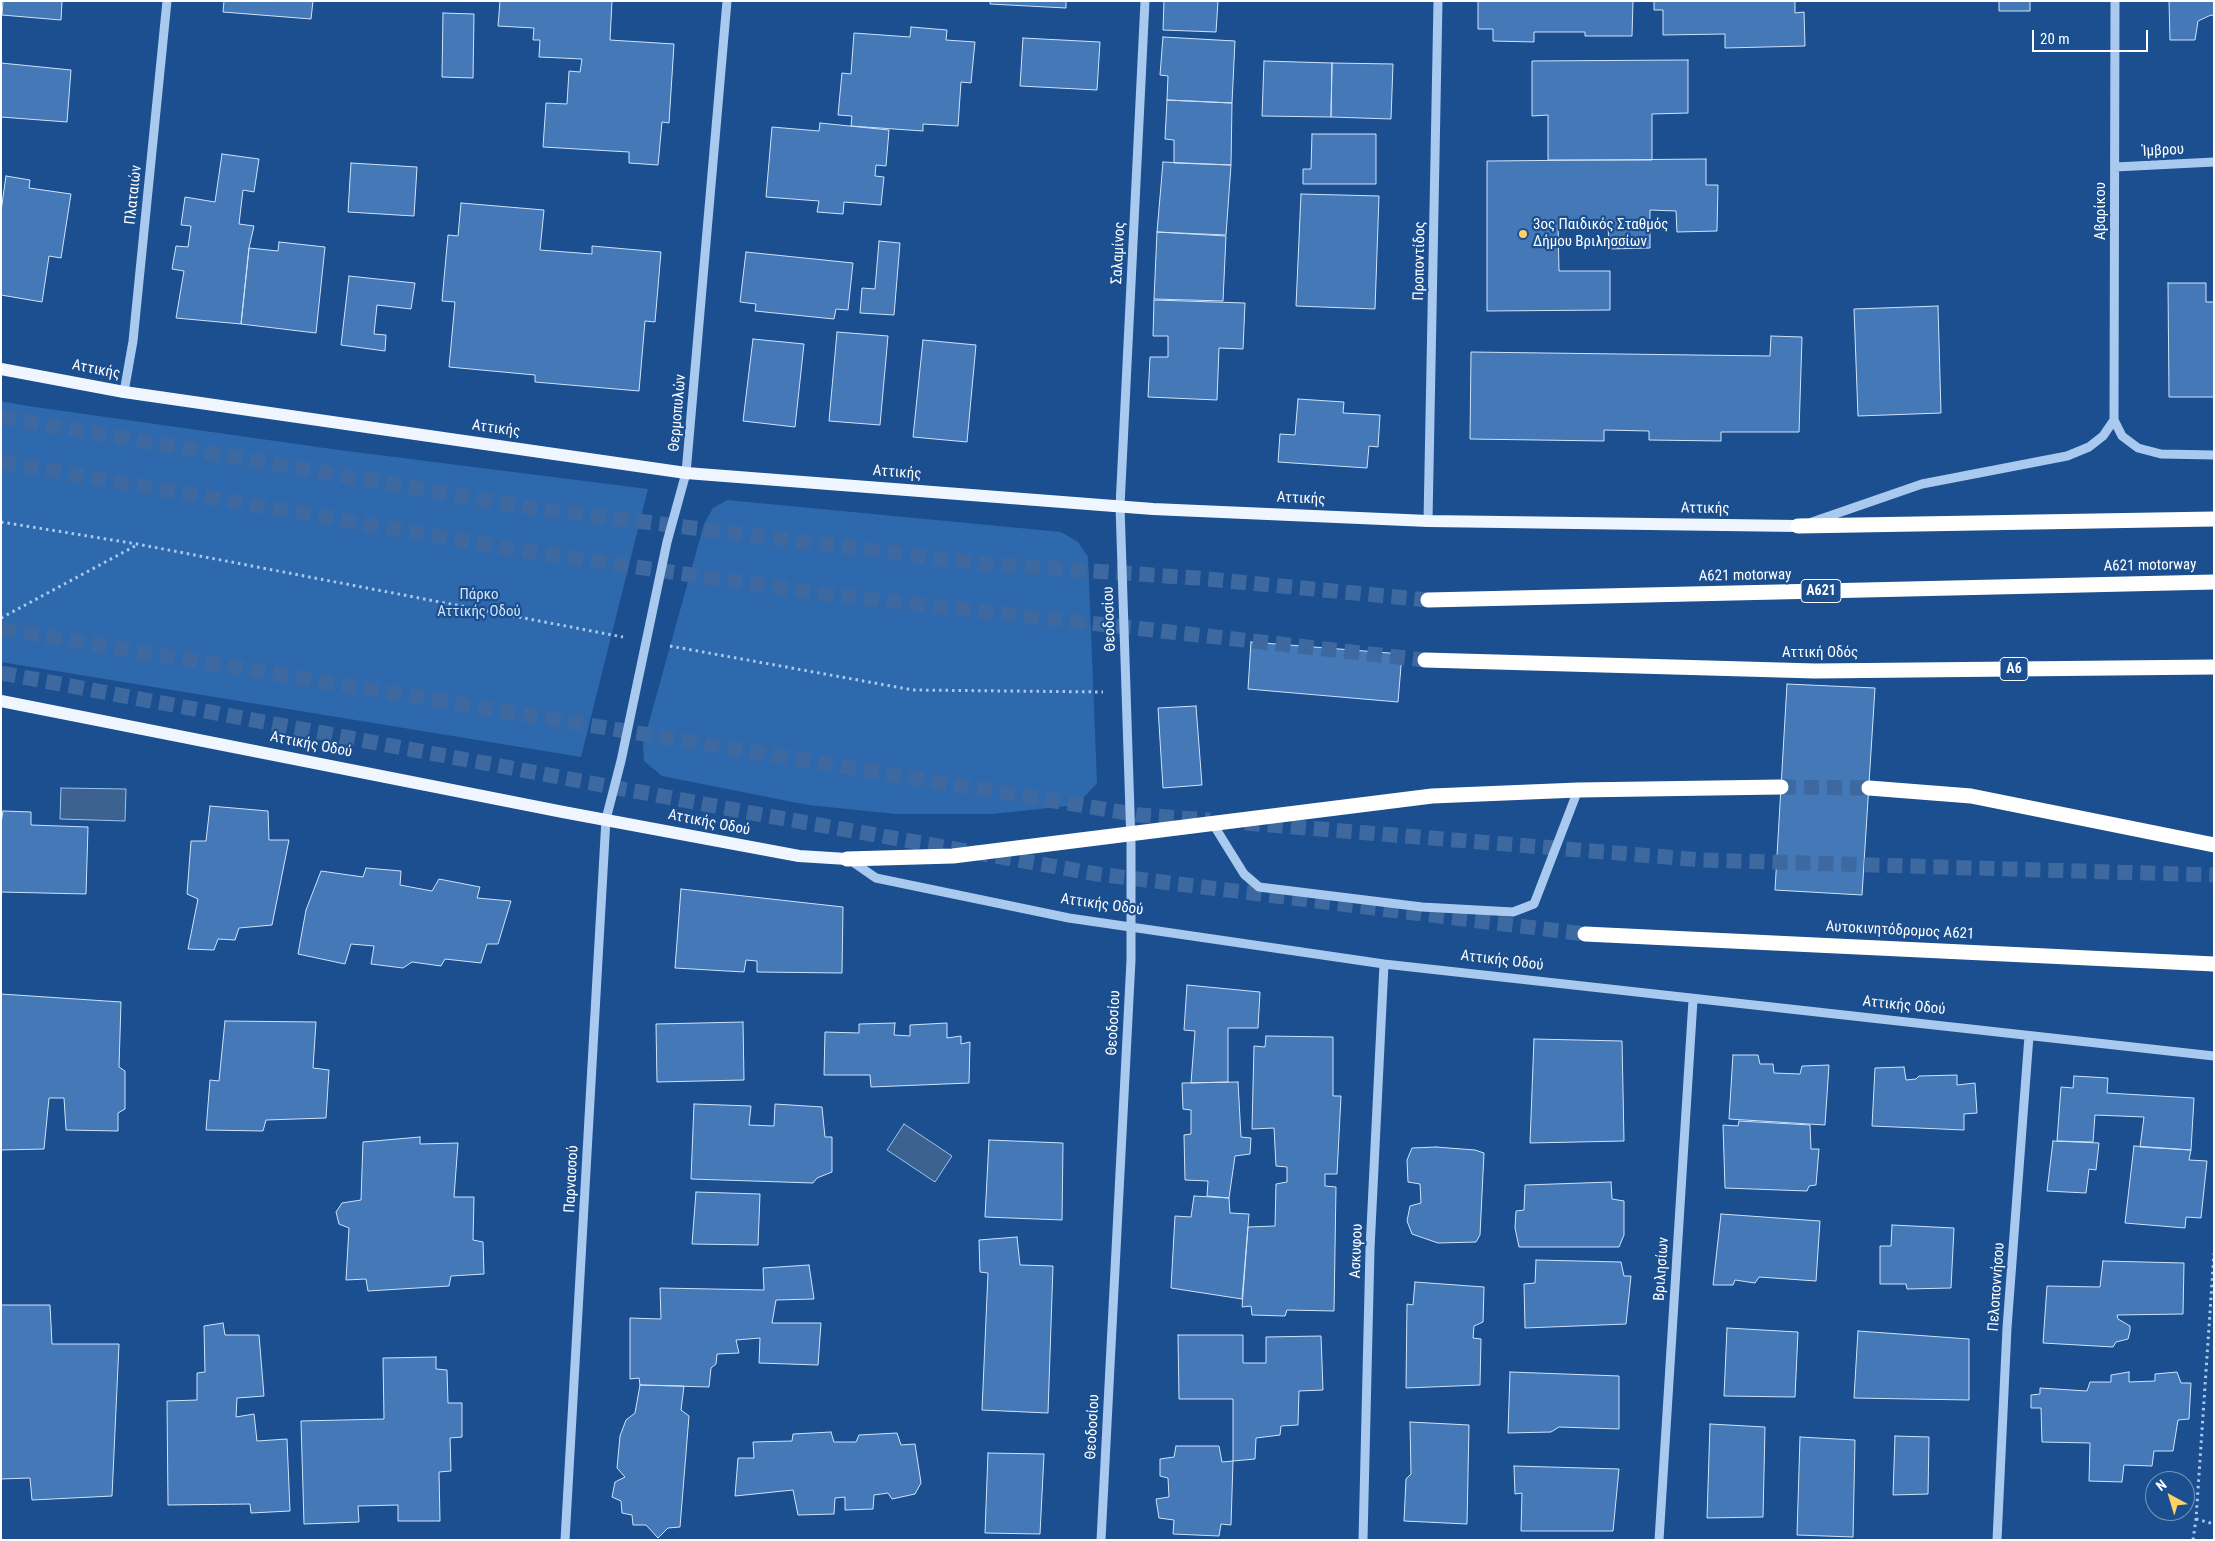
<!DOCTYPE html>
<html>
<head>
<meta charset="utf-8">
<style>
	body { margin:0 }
	#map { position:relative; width:2215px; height:1541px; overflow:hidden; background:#1b4f8f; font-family:"Roboto Condensed",sans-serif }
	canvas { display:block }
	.frame { position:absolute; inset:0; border:2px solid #fff; pointer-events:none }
	.north { position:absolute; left:2145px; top:1471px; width:50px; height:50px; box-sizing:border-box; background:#1b4f8f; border:1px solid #7695bc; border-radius:50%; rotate:321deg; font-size:14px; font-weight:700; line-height:20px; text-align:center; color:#fff }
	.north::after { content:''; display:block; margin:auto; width:18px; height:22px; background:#ffd166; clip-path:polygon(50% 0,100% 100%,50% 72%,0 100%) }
	.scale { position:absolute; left:2032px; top:30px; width:116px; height:22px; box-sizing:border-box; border:2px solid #fff; border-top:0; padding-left:6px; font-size:15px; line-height:18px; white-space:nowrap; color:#fff; -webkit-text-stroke:4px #1b4f8f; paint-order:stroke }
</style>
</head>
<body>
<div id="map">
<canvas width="2215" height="1541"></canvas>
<div class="frame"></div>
<div class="north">N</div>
<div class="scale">20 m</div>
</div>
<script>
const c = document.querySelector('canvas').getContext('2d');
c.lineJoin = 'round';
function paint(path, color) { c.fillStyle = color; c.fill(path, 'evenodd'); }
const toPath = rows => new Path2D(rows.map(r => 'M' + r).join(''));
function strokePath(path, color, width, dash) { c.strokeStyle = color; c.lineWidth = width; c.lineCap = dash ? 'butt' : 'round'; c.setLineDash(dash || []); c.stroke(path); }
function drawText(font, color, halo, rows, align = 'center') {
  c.font = font + ' "Roboto Condensed",sans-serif'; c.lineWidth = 4.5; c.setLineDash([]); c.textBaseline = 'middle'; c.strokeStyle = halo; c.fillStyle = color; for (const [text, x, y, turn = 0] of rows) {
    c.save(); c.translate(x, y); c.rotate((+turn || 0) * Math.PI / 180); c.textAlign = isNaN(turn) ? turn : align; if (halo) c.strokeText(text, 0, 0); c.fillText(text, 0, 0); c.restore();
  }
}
const green = toPath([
	[1,401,28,406,339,450,648,489,581,757,1,662],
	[727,500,1061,532,1078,542,1088,557,1097,783,1077,805,992,814,896,814,808,805,662,776,644,761,643,744,704,524,713,508]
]);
const water = toPath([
	[61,788,126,789,125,821,60,819,61,788],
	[904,1124,952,1156,935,1182,887,1150,904,1124]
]);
const building = toPath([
	[3,1,62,1,61,20,2,15,3,1],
	[224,1,313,1,311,19,223,12,224,1],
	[500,1,612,1,610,40,674,44,669,123,662,122,658,165,629,163,629,152,543,147,546,103,567,104,569,71,580,72,582,59,539,57,540,40,533,40,534,28,498,26,500,1],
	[990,1,1066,1,1066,8,990,4,990,1],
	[1164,1,1218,1,1216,32,1163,30,1164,1],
	[1478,1,1633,1,1632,36,1585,36,1585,32,1534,32,1534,42,1493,41,1493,29,1478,29,1478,1],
	[1654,1,1795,1,1795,13,1804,12,1805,46,1725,48,1725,34,1663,35,1663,10,1654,10,1654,1],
	[1999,1,2030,1,2030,11,1999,11,1999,1],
	[2169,1,2214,1,2214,16,2211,15,2198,21,2195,40,2170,40,2169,1],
	[443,13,474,14,473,78,442,77,443,13],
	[911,27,947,30,946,40,975,42,971,83,961,82,958,126,923,124,923,131,851,126,852,116,838,115,842,73,851,74,854,33,910,37,911,27],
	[1163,37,1235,41,1232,103,1167,100,1168,76,1160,75,1163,37],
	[1023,38,1100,42,1097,90,1020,86,1023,38],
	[1688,60,1688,113,1652,114,1652,160,1548,160,1548,115,1532,116,1532,61,1688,60],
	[1264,61,1332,63,1331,117,1262,116,1264,61],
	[1,63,71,70,67,122,1,117,1,63],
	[1332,63,1393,64,1391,119,1331,117,1332,63],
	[1167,100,1232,103,1231,165,1174,163,1174,140,1165,139,1167,100],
	[820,123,889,130,886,166,876,165,875,176,884,177,881,205,844,202,843,214,817,212,819,201,766,197,772,127,819,131,820,123],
	[1312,134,1376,134,1376,184,1303,184,1303,169,1311,169,1312,134],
	[222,154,259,159,254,192,243,190,239,224,254,226,249,248,241,324,176,318,184,271,172,269,176,246,188,247,191,226,181,225,185,197,215,202,222,154],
	[1706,159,1706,185,1718,185,1717,231,1677,232,1676,211,1650,210,1650,248,1609,249,1608,224,1558,224,1559,271,1610,271,1610,310,1487,311,1487,161,1706,159],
	[1163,162,1231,165,1226,235,1157,232,1163,162],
	[351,163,417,167,414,216,348,212,351,163],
	[6,176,30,180,29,188,71,194,61,258,49,256,42,302,1,295,1,211,6,176],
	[1301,194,1379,196,1375,309,1296,306,1301,194],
	[461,203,544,210,540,250,592,254,592,246,661,252,655,322,645,321,639,391,535,382,535,375,449,367,455,302,442,301,448,235,458,236,461,203],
	[1157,232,1226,236,1223,301,1154,299,1157,232],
	[879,241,900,243,894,315,860,313,862,288,875,289,879,241],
	[279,242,325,247,316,333,241,324,249,248,278,251,279,242],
	[746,252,853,263,848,310,836,309,834,319,755,311,756,304,740,302,746,252],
	[349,276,415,283,411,309,377,305,374,334,386,335,385,351,341,345,349,276],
	[2168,283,2206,283,2206,302,2214,302,2214,397,2169,397,2168,283],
	[1154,300,1245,303,1243,349,1219,348,1217,400,1148,397,1150,357,1168,357,1168,336,1153,336,1154,300],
	[1938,306,1941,413,1858,416,1854,309,1938,306],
	[837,332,888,336,880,425,829,421,837,332],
	[1771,336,1802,337,1799,432,1721,432,1721,441,1649,440,1649,431,1604,430,1604,441,1470,439,1471,352,1770,356,1771,336],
	[753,339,804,344,795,427,743,421,753,339],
	[923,340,976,345,967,442,913,437,923,340],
	[1298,399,1344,402,1343,413,1380,415,1378,447,1369,446,1367,468,1278,462,1280,434,1295,435,1298,399],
	[1251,642,1402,654,1398,702,1248,689,1251,642],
	[1787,684,1875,688,1862,895,1775,890,1787,684],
	[1196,706,1202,785,1163,788,1158,708,1196,706],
	[210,806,268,811,269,840,289,840,272,925,239,928,235,940,218,939,214,950,188,949,198,899,187,894,191,841,206,841,210,806],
	[3,811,31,812,31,825,88,827,86,894,1,892,1,823,3,811],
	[366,868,401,871,400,885,432,891,439,879,480,887,477,898,511,901,498,944,487,944,481,963,445,959,441,966,412,962,403,968,371,964,374,946,351,944,345,964,298,954,306,910,321,871,363,877,366,868],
	[681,889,843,907,842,973,757,972,757,961,746,960,744,972,675,968,681,889],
	[1187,985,1260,992,1258,1028,1228,1028,1228,1082,1191,1083,1195,1031,1184,1030,1187,985],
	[1,994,121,1002,119,1067,125,1071,125,1109,118,1113,118,1131,66,1130,64,1098,49,1098,44,1149,1,1150,1,994],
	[225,1021,316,1022,313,1068,329,1070,326,1118,266,1120,263,1131,206,1130,210,1080,219,1081,225,1021],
	[743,1022,744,1080,657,1082,656,1024,743,1022],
	[895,1023,894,1035,910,1036,910,1025,947,1023,947,1038,961,1036,961,1044,970,1042,969,1083,871,1087,870,1075,824,1075,825,1032,859,1033,859,1024,895,1023],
	[1266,1036,1333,1037,1333,1096,1341,1096,1337,1174,1325,1174,1325,1186,1336,1187,1334,1311,1287,1310,1285,1316,1252,1315,1251,1306,1242,1307,1248,1227,1275,1226,1276,1184,1287,1182,1287,1167,1276,1166,1274,1128,1252,1129,1254,1046,1265,1047,1266,1036],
	[1534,1039,1622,1041,1624,1141,1530,1143,1534,1039],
	[1733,1055,1758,1055,1760,1064,1773,1064,1774,1073,1800,1074,1802,1066,1829,1065,1825,1125,1729,1119,1733,1055],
	[1904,1067,1906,1080,1916,1079,1919,1076,1957,1075,1957,1085,1975,1083,1977,1113,1964,1114,1964,1130,1872,1126,1875,1068,1904,1067],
	[2074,1076,2108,1078,2107,1093,2194,1098,2191,1150,2140,1147,2144,1117,2095,1115,2093,1142,2057,1141,2061,1087,2073,1088,2074,1076],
	[1238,1082,1241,1137,1251,1138,1250,1154,1235,1156,1229,1198,1207,1196,1208,1181,1185,1180,1184,1135,1191,1134,1191,1110,1183,1109,1182,1083,1238,1082],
	[694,1104,751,1106,749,1125,774,1126,775,1104,822,1107,825,1137,832,1137,832,1172,817,1178,813,1183,691,1179,694,1104],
	[1739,1121,1810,1125,1811,1149,1819,1149,1816,1185,1809,1186,1807,1191,1725,1188,1723,1125,1738,1126,1739,1121],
	[420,1137,420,1144,458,1143,454,1197,474,1197,473,1240,483,1242,484,1274,451,1276,449,1286,368,1291,366,1279,346,1280,349,1228,339,1224,336,1212,342,1203,361,1200,363,1142,420,1137],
	[989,1140,1063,1143,1062,1220,985,1217,989,1140],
	[2053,1141,2099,1143,2096,1170,2089,1169,2086,1193,2047,1191,2053,1141],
	[2134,1146,2191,1150,2189,1160,2207,1161,2201,1218,2186,1217,2185,1228,2125,1223,2134,1146],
	[1436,1147,1475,1150,1484,1153,1480,1235,1476,1242,1438,1243,1412,1234,1407,1221,1410,1206,1421,1203,1420,1184,1408,1182,1407,1160,1412,1148,1436,1147],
	[1611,1182,1612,1199,1624,1201,1624,1235,1619,1247,1519,1247,1515,1228,1516,1211,1524,1210,1525,1185,1611,1182],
	[696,1192,760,1194,758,1245,692,1244,696,1192],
	[1194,1196,1229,1198,1230,1213,1249,1214,1242,1299,1171,1288,1175,1216,1191,1217,1194,1196],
	[1721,1214,1820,1221,1816,1281,1759,1277,1755,1283,1735,1280,1733,1285,1713,1285,1721,1214],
	[1892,1225,1954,1228,1951,1288,1907,1289,1906,1284,1880,1284,1880,1246,1891,1246,1892,1225],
	[1017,1237,1020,1265,1053,1266,1048,1413,982,1410,988,1273,980,1272,979,1240,1017,1237],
	[1536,1260,1621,1262,1624,1276,1631,1276,1626,1324,1525,1328,1524,1284,1535,1283,1536,1260],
	[2103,1261,2184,1263,2183,1314,2117,1315,2118,1319,2130,1326,2130,1331,2128,1339,2116,1342,2113,1347,2043,1343,2047,1286,2100,1287,2103,1261],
	[809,1265,814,1299,776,1300,772,1323,821,1323,818,1365,759,1363,760,1338,736,1340,739,1353,717,1354,716,1364,711,1368,709,1387,640,1385,639,1378,630,1379,630,1318,661,1319,660,1288,764,1290,763,1268,809,1265],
	[1415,1282,1484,1287,1483,1322,1474,1326,1473,1338,1481,1339,1480,1385,1406,1388,1407,1304,1413,1305,1415,1282],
	[1,1305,50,1305,52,1344,119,1344,112,1496,32,1500,30,1478,1,1479,1,1305],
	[223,1323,225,1335,259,1335,264,1396,237,1398,236,1417,254,1414,257,1441,287,1439,290,1511,251,1513,250,1504,168,1505,167,1401,197,1400,197,1373,205,1372,204,1326,223,1323],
	[1727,1328,1798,1332,1795,1397,1724,1396,1727,1328],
	[1858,1331,1969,1339,1969,1400,1854,1398,1858,1331],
	[1178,1335,1243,1335,1243,1363,1266,1363,1266,1337,1321,1336,1323,1390,1299,1391,1298,1425,1281,1426,1280,1435,1256,1438,1255,1459,1233,1461,1233,1399,1179,1399,1178,1335],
	[436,1357,436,1369,447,1370,448,1403,462,1403,462,1437,450,1438,451,1471,439,1472,440,1521,398,1521,398,1505,358,1506,359,1522,304,1524,301,1421,384,1419,383,1358,436,1357],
	[1510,1372,1619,1376,1619,1429,1559,1427,1551,1432,1508,1433,1510,1372],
	[2129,1372,2129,1382,2155,1381,2155,1374,2177,1372,2181,1383,2191,1383,2189,1419,2178,1420,2173,1451,2154,1451,2152,1466,2124,1465,2122,1482,2089,1481,2090,1443,2042,1442,2041,1408,2031,1408,2031,1395,2040,1394,2040,1388,2087,1391,2090,1382,2111,1382,2111,1375,2129,1372],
	[640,1385,684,1386,681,1410,689,1416,680,1527,668,1528,658,1538,646,1525,633,1525,632,1515,622,1513,621,1501,612,1497,615,1482,625,1477,617,1468,620,1436,626,1420,635,1413,640,1385],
	[1410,1422,1469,1425,1467,1524,1404,1521,1406,1479,1411,1474,1410,1422],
	[1710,1424,1765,1427,1763,1517,1707,1518,1710,1424],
	[831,1432,834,1442,856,1442,859,1435,897,1433,901,1445,915,1444,921,1483,915,1494,892,1499,888,1493,874,1495,873,1509,845,1510,845,1497,835,1498,834,1514,798,1515,793,1490,735,1496,738,1458,754,1458,753,1442,792,1441,793,1434,831,1432],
	[1895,1436,1929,1437,1928,1494,1893,1495,1895,1436],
	[1800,1437,1855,1440,1853,1537,1797,1535,1800,1437],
	[1176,1446,1219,1446,1222,1462,1233,1461,1231,1525,1221,1524,1219,1536,1173,1534,1174,1520,1159,1518,1156,1499,1169,1497,1168,1478,1160,1476,1160,1459,1174,1457,1176,1446],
	[988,1453,1044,1454,1040,1534,985,1533,988,1453],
	[1514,1466,1619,1469,1613,1531,1521,1531,1522,1493,1515,1494,1514,1466]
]);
const highwayTunnel = toPath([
	[1,417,532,508,976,563,1197,578,1428,600],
	[1,462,519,550,817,593,1425,660],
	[1,629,1140,815,1210,820],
	[1,673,763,815,1097,874,1585,934],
	[1781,787,1869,788],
	[1245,823,1703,860,2214,875]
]);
const path = toPath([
	[1,522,137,544,623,637],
	[1,618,137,545],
	[670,646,913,690,1103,692],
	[2196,1519,2214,1524],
	[2193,1540,2196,1519,2214,1253]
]);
const minor = toPath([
	[2115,1,2114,420,2122,436,2138,448,2161,454,2214,455],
	[2115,167,2214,162],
	[124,392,133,341,167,1],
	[1428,521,1438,1],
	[1812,522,1922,484,2067,456,2089,447,2103,436,2114,420],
	[1213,824,1244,874,1259,887,1422,907,1513,912,1534,904,1578,790],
	[850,860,876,878,1069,918,1384,964,2214,1056],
	[565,1540,606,819,621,761,667,542,686,473,727,1],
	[1101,1540,1131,960,1131,843,1120,506,1145,1],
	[1363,1540,1370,1249,1384,964],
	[1659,1540,1693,1000],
	[1997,1540,2007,1328,2029,1036]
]);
const major = toPath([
	[1,369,124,392,686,473,1153,509,1428,521,1798,526],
	[1,701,563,812,799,856,847,859]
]);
const highway = toPath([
	[1798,526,2214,519],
	[1428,600,2214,582],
	[1425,660,1815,671,2214,667],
	[1869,788,1971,796,2214,845],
	[847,859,953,856,1432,796,1578,790,1781,787],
	[1585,934,2214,964]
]);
const markers = [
	[1523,234,5,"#ffd166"]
];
const shields = [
	[1821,591,40],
	[2014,669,28]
];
const shieldNames = [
	["Α621",1821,591],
	["Α6",2014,669]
];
const streetNames = [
	["Ίμβρου",2163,151,-3],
	["Πλαταιών",134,195,-84],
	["Αβαρίκου",2101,211,-90],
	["Σαλαμίνος",1119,253,-87],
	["Προποντίδος",1420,261,-89],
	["Αττικής",96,370,11],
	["Θερμοπυλών",678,413,-85],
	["Αττικής",496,429,8],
	["Αττικής",897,473,4],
	["Αττικής",1301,499,3],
	["Αττικής",1705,509,1],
	["A621 motorway",2150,566,-1],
	["A621 motorway",1745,576,-1],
	["Θεοδοσίου",1110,619,-92],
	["Αττική Οδός",1820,653],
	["Αττικής Οδού",311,745,11],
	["Αττικής Οδού",709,823,11],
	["Αττικής Οδού",1102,905,8],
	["Αυτοκινητόδρομος Α621",1900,931,3],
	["Αττικής Οδού",1502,961,7],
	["Αττικής Οδού",1904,1006,6],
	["Θεοδοσίου",1114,1023,-87],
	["Παρνασσού",572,1179,-87],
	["Ασκυφου",1357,1251,-88],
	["Βριλησίων",1662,1269,-86],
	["Πελοποννήσου",1997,1287,-86],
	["Θεοδοσίου",1093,1427,-87]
];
const poiNames = [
	["3ος Παιδικός Σταθμός",1533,225],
	["Δήμου Βριλησσίων",1533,242]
];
const parkNames = [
	["Πάρκο",479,595],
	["Αττικής Οδού",479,612]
];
paint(green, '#2e69ad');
paint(water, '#3c6290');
strokePath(water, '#9cc4f0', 1);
paint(building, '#4478b7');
strokePath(building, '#cfe3fa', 1);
strokePath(highwayTunnel, '#3d69a0', 15, [15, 8]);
strokePath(path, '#a9c9ee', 3, [2.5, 4]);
strokePath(minor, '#a9c9ee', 9);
strokePath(major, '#f0f6ff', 12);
strokePath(highway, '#fff', 15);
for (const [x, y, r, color] of markers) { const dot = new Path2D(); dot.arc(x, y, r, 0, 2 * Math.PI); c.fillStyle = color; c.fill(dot); strokePath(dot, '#1b4f8f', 2); }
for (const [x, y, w] of shields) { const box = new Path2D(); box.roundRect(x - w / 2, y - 11.5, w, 23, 4); c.fillStyle = '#1b4f8f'; c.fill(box); strokePath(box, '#fff', 1); }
drawText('bold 14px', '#fff', null, shieldNames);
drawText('15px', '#fff', '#1b4f8f', streetNames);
drawText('15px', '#fff', '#1b4f8f', poiNames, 'left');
drawText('15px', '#cfe3fa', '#1b4f8f', parkNames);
</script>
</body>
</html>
